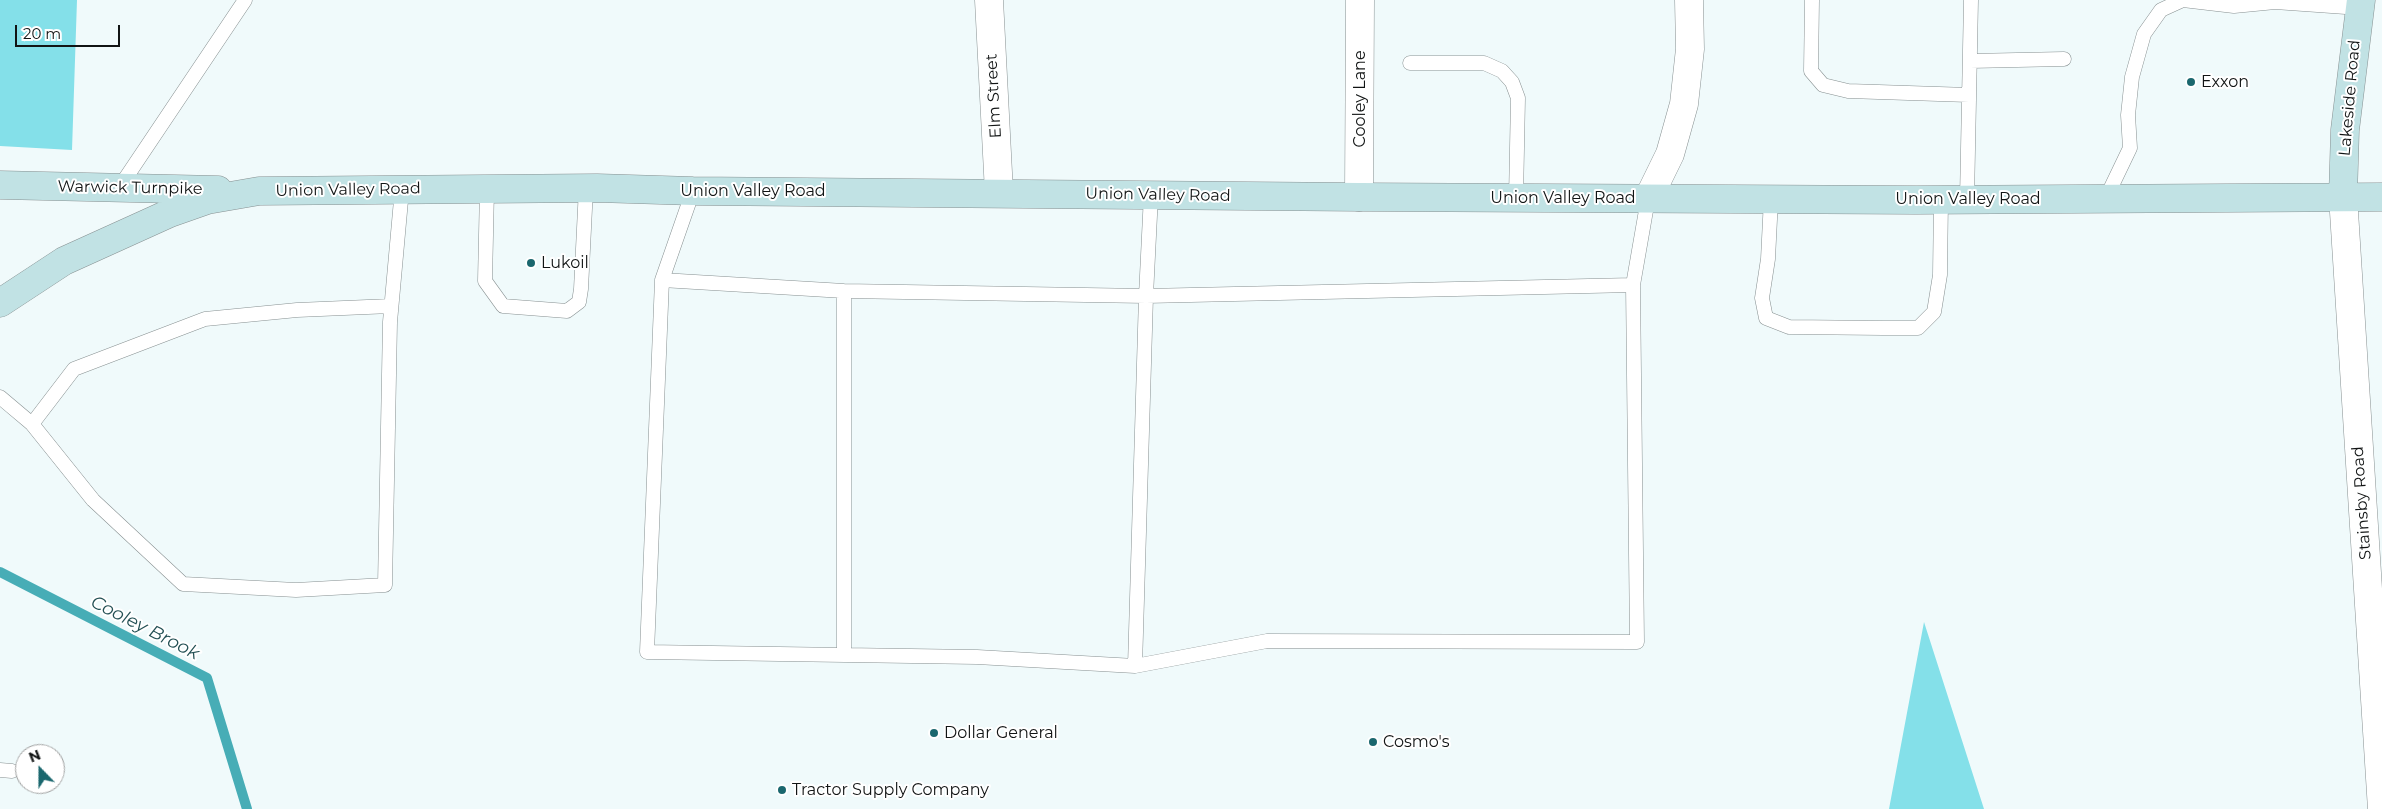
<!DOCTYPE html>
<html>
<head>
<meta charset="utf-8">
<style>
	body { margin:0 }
	#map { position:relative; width:2382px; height:809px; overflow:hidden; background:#f0fafb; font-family:Montserrat,sans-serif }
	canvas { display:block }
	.north { position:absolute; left:15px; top:744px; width:50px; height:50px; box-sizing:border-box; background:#fff; border:1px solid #a0a1a1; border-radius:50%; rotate:338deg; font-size:14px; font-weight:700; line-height:20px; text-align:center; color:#111414 }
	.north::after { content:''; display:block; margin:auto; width:18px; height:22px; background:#1a676e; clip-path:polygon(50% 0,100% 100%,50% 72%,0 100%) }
	.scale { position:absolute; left:15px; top:25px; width:105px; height:22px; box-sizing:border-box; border:2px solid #111414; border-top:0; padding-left:6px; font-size:15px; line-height:18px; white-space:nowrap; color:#111414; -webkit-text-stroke:4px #fff; paint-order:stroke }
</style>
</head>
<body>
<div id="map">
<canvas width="2382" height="809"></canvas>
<div class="north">N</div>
<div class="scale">20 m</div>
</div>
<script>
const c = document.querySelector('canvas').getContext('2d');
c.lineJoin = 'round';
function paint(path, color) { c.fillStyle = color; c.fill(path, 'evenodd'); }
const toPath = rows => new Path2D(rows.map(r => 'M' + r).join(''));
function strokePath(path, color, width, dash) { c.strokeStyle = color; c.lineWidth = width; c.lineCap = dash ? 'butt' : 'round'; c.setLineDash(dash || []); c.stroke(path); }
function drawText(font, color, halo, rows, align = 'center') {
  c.font = font + ' Montserrat,sans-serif'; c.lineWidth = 4; c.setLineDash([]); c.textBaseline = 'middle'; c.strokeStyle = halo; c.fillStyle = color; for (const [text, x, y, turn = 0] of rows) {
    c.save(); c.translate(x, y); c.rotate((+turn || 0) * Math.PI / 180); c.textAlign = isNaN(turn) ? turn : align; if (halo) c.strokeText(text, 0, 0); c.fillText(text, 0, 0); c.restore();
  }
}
const green = toPath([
	[0,0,77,0,72,150,0,146],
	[1924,622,1984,809,1889,809]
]);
const stream = toPath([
	[0,572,207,678,247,809]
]);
const lane = toPath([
	[1812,0,1811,71,1823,85,1848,91,1969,95],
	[1970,61,2064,59],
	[1410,63,1484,63,1502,71,1512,82,1518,98,1516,198],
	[119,188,245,0],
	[487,189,485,281,503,306,567,311,579,302,581,289,586,188],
	[693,191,662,280,647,652,977,657,1135,666,1267,641,1637,642,1633,285,1648,199],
	[2106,198,2130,148,2128,115,2132,77,2144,34,2161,10,2183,0,2234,6,2275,2,2360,8],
	[1771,199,1768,259,1762,298,1766,318,1789,327,1883,328,1918,328,1934,312,1940,275,1941,200],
	[1967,199,1971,0],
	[662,280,844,291,1146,296,1633,285],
	[844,291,844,655],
	[0,397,32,424,93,500,183,584,296,590,385,585,390,322,402,189],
	[32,424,74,369,205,319,297,310,391,306],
	[1135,666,1146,296,1151,195],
	[0,770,12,771]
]);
const street = toPath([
	[989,0,999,192],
	[2343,196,2382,809],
	[1359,197,1360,0],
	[1648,199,1670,154,1684,104,1690,49,1689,0]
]);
const secondary = toPath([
	[0,185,218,190],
	[2343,196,2345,130,2361,0],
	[0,303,64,261,170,213,207,200,259,191,597,188,693,191,1359,197,1916,200,2382,197]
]);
const markers = [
	[2191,82,5,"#1a676e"],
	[531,263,5,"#1a676e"],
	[934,733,5,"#1a676e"],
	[1373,742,5,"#1a676e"],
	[782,790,5,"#1a676e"]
];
const poiNames = [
	["Exxon",2201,82],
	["Lukoil",541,263],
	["Dollar General",944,733],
	["Cosmo's",1383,742],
	["Tractor Supply Company",792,790]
];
const streetNames = [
	["Elm Street",994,96,-93],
	["Lakeside Road",2350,98,-85],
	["Cooley Lane",1360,99,-90],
	["Warwick Turnpike",130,188,1],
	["Union Valley Road",348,190,-1],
	["Union Valley Road",753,191],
	["Union Valley Road",1158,195,1],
	["Union Valley Road",1563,198],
	["Union Valley Road",1968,199],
	["Stainsby Road",2362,503,-94]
];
const waterNames = [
	["Cooley Brook",145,628,27]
];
paint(green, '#84e0e9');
strokePath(stream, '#47adb6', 10);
strokePath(lane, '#879091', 15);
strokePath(street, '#879091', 29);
strokePath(secondary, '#879091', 29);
strokePath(lane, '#fff', 14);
strokePath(street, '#fff', 28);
strokePath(secondary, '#c1e2e4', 28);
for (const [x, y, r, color] of markers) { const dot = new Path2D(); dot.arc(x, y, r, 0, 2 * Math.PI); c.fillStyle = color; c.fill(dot); strokePath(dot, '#fff', 2); }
drawText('16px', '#111414', '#fff', poiNames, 'left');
drawText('16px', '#111414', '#fff', streetNames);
drawText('italic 18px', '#235054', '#fff', waterNames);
</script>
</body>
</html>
